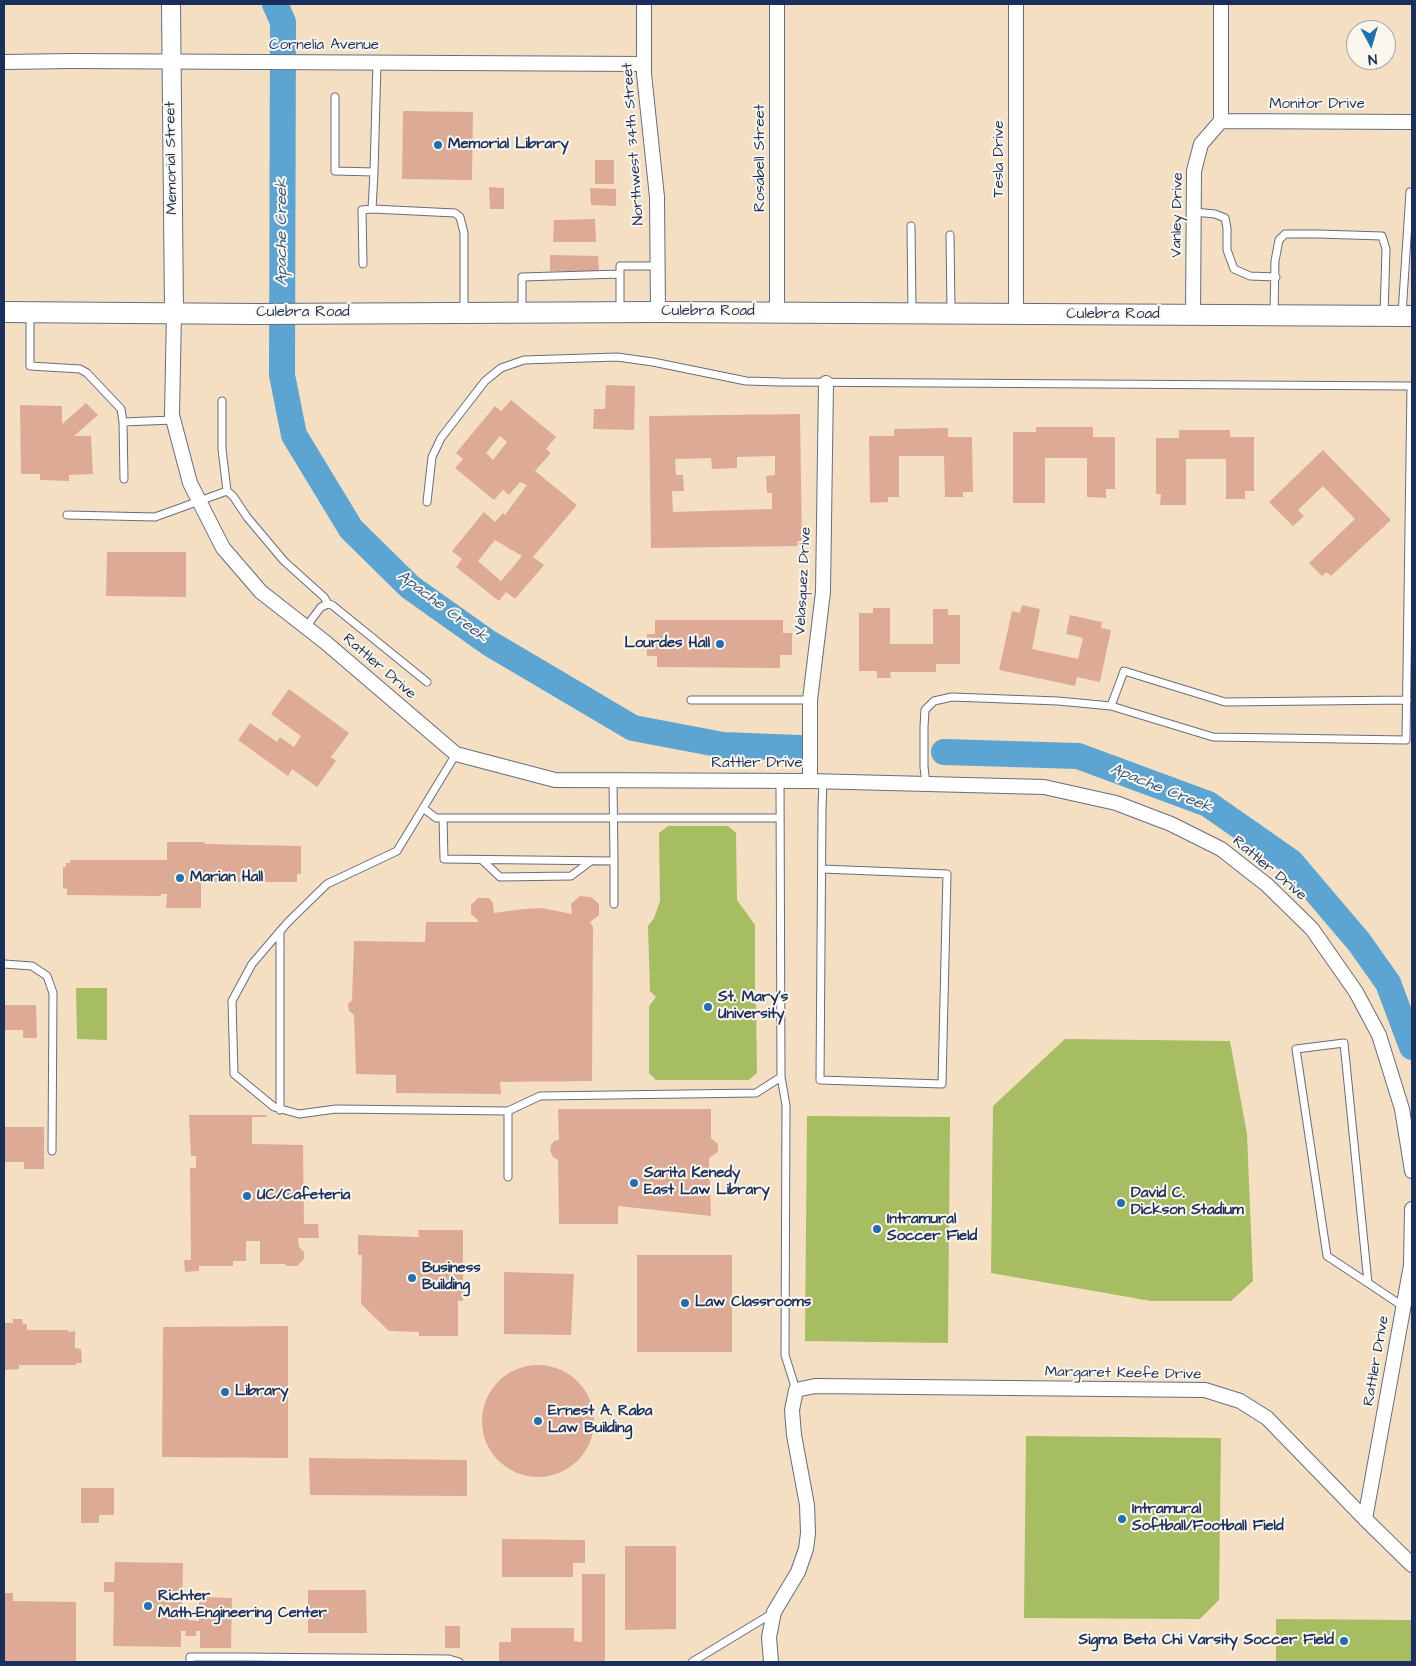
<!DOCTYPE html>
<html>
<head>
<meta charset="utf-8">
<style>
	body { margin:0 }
	#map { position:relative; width:1416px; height:1666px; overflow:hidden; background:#f4dfc3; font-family:"Architects Daughter",sans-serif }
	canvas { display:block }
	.frame { position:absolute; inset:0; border:5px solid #1b2f5e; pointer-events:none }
	.north { position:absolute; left:1346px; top:20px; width:50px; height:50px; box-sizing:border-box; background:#fbf7ec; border:1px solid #a1a7b3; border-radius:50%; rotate:174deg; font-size:14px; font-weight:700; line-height:20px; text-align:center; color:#1b2f5e }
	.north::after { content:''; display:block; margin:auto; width:18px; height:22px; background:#1f6fb2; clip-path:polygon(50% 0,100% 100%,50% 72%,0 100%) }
</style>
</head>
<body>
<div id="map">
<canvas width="1416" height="1666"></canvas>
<div class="frame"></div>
<div class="north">N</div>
</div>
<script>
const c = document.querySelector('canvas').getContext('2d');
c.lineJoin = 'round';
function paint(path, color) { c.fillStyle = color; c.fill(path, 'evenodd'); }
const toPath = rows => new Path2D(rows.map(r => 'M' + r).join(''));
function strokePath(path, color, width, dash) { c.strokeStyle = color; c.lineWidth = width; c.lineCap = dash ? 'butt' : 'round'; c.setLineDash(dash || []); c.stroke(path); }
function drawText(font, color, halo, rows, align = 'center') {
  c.font = font + ' "Architects Daughter",sans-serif'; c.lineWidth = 4; c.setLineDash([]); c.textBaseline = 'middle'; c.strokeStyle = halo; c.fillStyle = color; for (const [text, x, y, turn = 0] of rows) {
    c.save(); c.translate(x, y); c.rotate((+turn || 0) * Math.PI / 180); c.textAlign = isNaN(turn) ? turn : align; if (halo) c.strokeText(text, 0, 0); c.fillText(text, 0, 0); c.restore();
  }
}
const green = toPath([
	[668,826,728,826,736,833,737,900,755,925,755,990,748,997,756,1005,757,1073,749,1080,656,1080,649,1073,649,1006,656,997,650,991,648,926,654,918,660,901,659,833],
	[76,988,107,988,107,1040,77,1039],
	[1065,1039,1230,1041,1247,1134,1253,1281,1231,1301,1151,1301,991,1273,993,1106],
	[807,1116,950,1117,948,1343,805,1341],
	[1026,1436,1221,1438,1219,1600,1200,1619,1024,1618],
	[1276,1619,1412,1620,1412,1662,1276,1662]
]);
const river = toPath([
	[275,4,283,22,282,375,294,435,351,529,410,587,489,643,633,728,723,745,799,748],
	[944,752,1078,756,1208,804,1291,862,1359,942,1388,983,1412,1047]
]);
const building = toPath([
	[403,111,473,112,472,180,402,179],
	[595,160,614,160,614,184,595,184],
	[489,187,504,188,504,209,490,209],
	[590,188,616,189,616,206,591,205],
	[595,219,596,242,553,242,554,220],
	[550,255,598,256,599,271,550,271],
	[606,385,635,386,634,430,593,429,594,409,605,409],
	[511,400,556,437,546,449,551,453,535,471,577,505,533,557,544,565,515,599,506,592,499,601,456,567,462,559,452,551,484,512,495,522,503,513,505,515,527,485,520,482,509,495,503,490,494,500,455,468,463,459,456,453,495,406,501,411],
	[500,436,507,442,493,460,486,453],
	[495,540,522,556,501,581,478,561],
	[86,403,98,415,74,436,91,436,93,474,69,475,69,481,40,480,40,474,21,474,20,405,62,406,62,424],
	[800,414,802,546,651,548,649,416],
	[775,456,775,475,766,476,767,493,772,493,772,509,673,512,672,491,684,491,683,475,676,475,675,459,711,458,712,469,737,468,737,457],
	[1036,427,1093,427,1093,437,1115,437,1115,489,1106,489,1106,498,1087,497,1087,458,1045,458,1045,503,1013,503,1013,432,1036,432],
	[948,428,948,437,972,437,973,492,963,492,963,497,945,497,944,456,899,456,899,497,888,497,888,502,870,503,869,436,894,436,894,429],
	[1179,430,1230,430,1230,437,1254,437,1254,491,1245,491,1245,499,1226,499,1226,459,1186,459,1186,505,1160,505,1161,494,1156,494,1156,438,1179,438],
	[1323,450,1391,520,1331,576,1327,572,1322,576,1309,563,1355,519,1323,486,1298,510,1304,516,1293,526,1269,502],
	[107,552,186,552,186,597,106,596],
	[1022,605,1040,609,1032,649,1078,659,1083,638,1066,634,1070,615,1102,622,1101,628,1111,630,1100,682,1077,677,1075,686,999,670,1012,611,1020,613],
	[873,608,890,608,890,644,933,644,933,609,948,609,948,615,960,615,960,664,936,664,936,672,890,672,891,678,877,678,877,671,859,671,859,613,873,613],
	[655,620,783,620,783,633,792,633,792,655,780,655,780,668,657,667,657,656,647,656,647,634,655,634],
	[289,689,349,733,331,757,336,761,317,787,292,769,288,776,238,740,250,723,277,742,280,737,294,747,301,736,271,714],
	[167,842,205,842,204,844,301,846,301,874,297,874,297,882,201,882,201,908,166,908,167,894,161,894,161,896,67,895,67,889,63,888,63,867,66,867,66,863,70,863,70,860,167,860],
	[580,896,591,897,599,904,599,915,590,922,593,927,592,1081,500,1082,501,1094,396,1093,396,1075,356,1074,354,1015,349,1011,348,1004,352,1000,354,941,425,942,426,922,478,922,477,919,471,914,471,905,478,898,489,898,493,903,494,913,523,909,541,908,572,914,571,904],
	[4,1005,36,1005,37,1038,23,1038,23,1030,4,1030],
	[558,1109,711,1109,711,1138,718,1144,718,1152,709,1158,711,1216,618,1206,618,1224,559,1224,558,1160,553,1157,550,1151,551,1145,554,1141,559,1140],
	[189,1115,266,1115,267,1117,252,1117,252,1144,303,1145,304,1224,318,1224,319,1238,298,1238,299,1247,304,1252,304,1259,297,1266,287,1266,285,1264,260,1264,260,1241,246,1241,246,1261,233,1261,233,1266,199,1266,199,1271,185,1272,184,1260,191,1260,190,1168,196,1168,196,1156,191,1156],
	[4,1127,44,1127,44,1169,24,1169,24,1162,4,1162],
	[418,1230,463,1230,463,1301,458,1301,458,1336,419,1336,419,1332,389,1331,361,1304,362,1255,358,1255,358,1235,419,1237],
	[637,1255,732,1255,732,1352,637,1352],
	[504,1272,574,1274,571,1335,504,1334],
	[13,1319,22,1319,23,1324,27,1324,27,1330,68,1330,68,1332,75,1331,75,1348,81,1349,82,1363,76,1363,76,1365,19,1365,19,1369,4,1370,4,1323,13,1323],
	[288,1326,288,1458,162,1457,163,1327],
	'482 1421a56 56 0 1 1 112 0a56 56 0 1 1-112 0Z',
	[309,1458,467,1460,467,1496,310,1495],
	[81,1488,114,1488,114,1515,99,1515,99,1523,81,1523],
	[502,1539,585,1540,585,1563,573,1563,573,1577,502,1577],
	[625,1546,676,1546,676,1629,625,1630],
	[115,1562,183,1563,182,1614,188,1614,188,1620,199,1621,199,1597,232,1598,231,1648,200,1648,200,1631,196,1631,196,1636,185,1636,186,1631,181,1631,181,1647,113,1646,114,1592,104,1592,104,1582,114,1582],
	[582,1574,605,1574,605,1662,499,1662,499,1642,511,1642,511,1628,574,1628,574,1641,582,1642],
	[308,1590,366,1590,367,1633,308,1633],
	[4,1593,13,1593,13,1601,76,1602,76,1662,4,1662],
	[445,1626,460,1626,460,1648,445,1648]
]);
const service = toPath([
	[335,97,335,171,374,172,377,63],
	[372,209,455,213,460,217,464,233,464,312],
	[1194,212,1215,214,1225,218,1227,228,1227,250,1234,269,1250,276,1276,277],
	[911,226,912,311],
	[950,235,951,311],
	[363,264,362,210,372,209,374,172],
	[620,309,620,266,657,266],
	[522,310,522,277,620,274],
	[1274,313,1275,261,1279,240,1285,234,1319,234,1382,236,1386,249,1384,315],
	[1402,314,1410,192,1412,192],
	[30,315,30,366,80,369,87,373,121,409,123,422,173,420],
	[222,401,222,449,227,491],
	[123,422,124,479],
	[427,502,432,457,441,438,485,381,501,368,524,360,617,357,653,362,746,381,780,382,1411,386,1406,740,1213,737,1111,706,1058,701,952,697,934,701,925,710,924,727,924,767,926,784],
	[67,515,155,517,227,491,233,496,247,517,284,561,324,597,328,604],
	[306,627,321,607,328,604,332,605,427,682],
	[691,700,810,700],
	[1111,706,1124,671,1225,702,1407,700],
	[456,754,397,851,327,884,288,922,252,964,232,1001,234,1074,274,1107,299,1114,336,1109,508,1111,540,1096,756,1093,781,1077,780,781],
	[423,808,436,818,780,818],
	[443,818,444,859,614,861,613,780],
	[482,860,500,877,571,876,591,861],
	[614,861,614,904],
	[822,869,947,874,942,1084,820,1080,822,809,823,781],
	[4,964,32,966,47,976,53,993,52,1151],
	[781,1077,786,1105,785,1355,796,1390],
	[280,1110,280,931],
	[508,1177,508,1111],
	[1368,1283,1344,1043,1296,1049,1327,1256,1368,1283,1404,1307],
	[190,1662,190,1657,242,1657,449,1659,459,1662],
	[692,1662,773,1613]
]);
const minor = toPath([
	[644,4,644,74,657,197,658,312],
	[1016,4,1016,315],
	[4,62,71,61,644,64],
	[1221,121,1412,122],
	[174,312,172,415,190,483,223,548,261,592,325,642,456,754,555,780,810,781,1044,787,1116,803,1171,824,1221,849,1267,885,1312,929,1356,992,1379,1035,1402,1109,1412,1171],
	[777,313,777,4],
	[1193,315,1194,171,1201,144,1221,121,1221,4],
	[810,781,810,700,823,592,826,383],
	[1365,1519,1411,1265,1412,1209],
	[771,1662,769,1637,774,1612,798,1572,806,1549,808,1533,807,1505,794,1435,792,1410,796,1390,815,1386,1205,1390,1240,1401,1267,1418,1365,1519,1412,1565]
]);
const tertiary = toPath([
	[171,4,174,312]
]);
const secondary = toPath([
	[4,312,257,314,658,312,1412,316]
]);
const markers = [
	[438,145,5,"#1f6fb2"],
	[720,644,5,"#1f6fb2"],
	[180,878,5,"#1f6fb2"],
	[708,1007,5,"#1f6fb2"],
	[634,1183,5,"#1f6fb2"],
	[247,1196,5,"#1f6fb2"],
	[1121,1203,5,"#1f6fb2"],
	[877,1229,5,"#1f6fb2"],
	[412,1278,5,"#1f6fb2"],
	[685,1303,5,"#1f6fb2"],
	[225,1392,5,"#1f6fb2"],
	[538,1421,5,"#1f6fb2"],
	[1122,1519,5,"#1f6fb2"],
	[148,1606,5,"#1f6fb2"],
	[1344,1641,5,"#1f6fb2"]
];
const streetNames = [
	["Cornelia Avenue",324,46],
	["Monitor Drive",1317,105],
	["Northwest 34th Street",634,144,-94],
	["Memorial Street",172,158,-91],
	["Rosabell Street",761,158,-90],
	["Tesla Drive",1000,159,-90],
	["Vanley Drive",1178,215,-89],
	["Culebra Road",708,312],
	["Culebra Road",303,313],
	["Culebra Road",1113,315],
	["Velasquez Drive",804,581,-87],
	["Rattler Drive",379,667,41],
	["Rattler Drive",757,764],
	["Rattler Drive",1269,869,40],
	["Rattler Drive",1377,1361,-80],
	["Margaret Keefe Drive",1123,1374,1]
];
const poiNames = [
	["Memorial Library",448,145],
	["Lourdes Hall",710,644,"right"],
	["Marian Hall",190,878],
	["St. Mary's",718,998],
	["University",718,1015],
	["Sarita Kenedy",644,1174],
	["East Law Library",644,1191],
	["David C.",1131,1194],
	["Dickson Stadium",1131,1211],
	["UC/Cafeteria",257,1196],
	["Intramural",887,1220],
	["Soccer Field",887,1237],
	["Business",422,1269],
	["Building",422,1286],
	["Law Classrooms",695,1303],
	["Library",235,1392],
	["Ernest A. Raba",548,1412],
	["Law Building",548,1429],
	["Intramural",1132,1510],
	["Softball/Football Field",1132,1527],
	["Richter",158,1597],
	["Math-Engineering Center",158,1614],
	["Sigma Beta Chi Varsity Soccer Field",1334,1641,"right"]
];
const waterNames = [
	["Apache Creek",283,232,-90],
	["Apache Creek",442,607,37],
	["Apache Creek",1161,789,22]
];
paint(green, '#a7bd62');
strokePath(river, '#5ca5d3', 26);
paint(building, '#ddab95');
strokePath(service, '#676d81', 9);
strokePath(minor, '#676d81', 16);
strokePath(tertiary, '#676d81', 20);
strokePath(secondary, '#676d81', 22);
strokePath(service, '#fff', 7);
strokePath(minor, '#fff', 14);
strokePath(tertiary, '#fff', 18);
strokePath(secondary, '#fff', 20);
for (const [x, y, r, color] of markers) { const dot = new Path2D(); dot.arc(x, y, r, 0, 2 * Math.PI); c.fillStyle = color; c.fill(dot); strokePath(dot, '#fbf7ec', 2); }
drawText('15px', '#1b2f5e', '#fbf7ec', streetNames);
drawText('bold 15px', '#1b2f5e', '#fbf7ec', poiNames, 'left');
drawText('italic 16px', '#325887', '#fbf7ec', waterNames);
</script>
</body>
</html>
